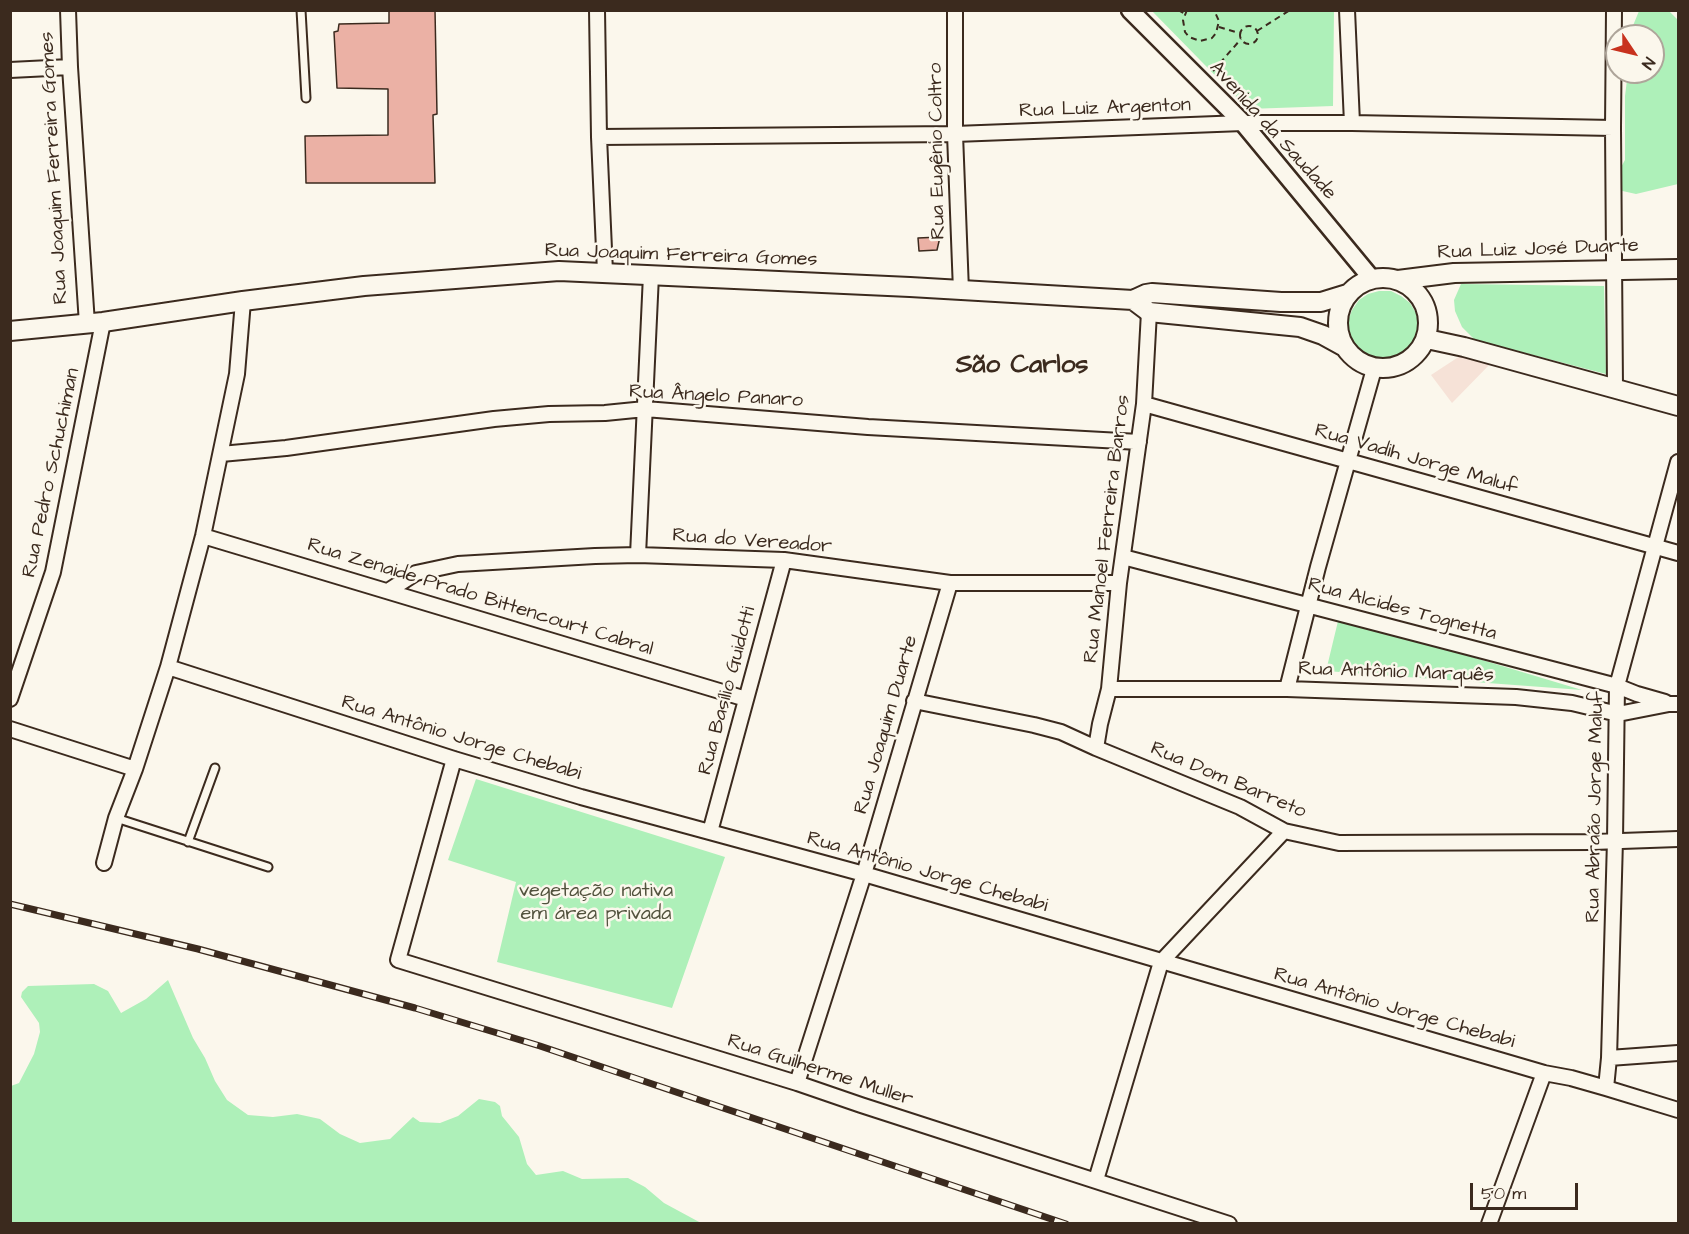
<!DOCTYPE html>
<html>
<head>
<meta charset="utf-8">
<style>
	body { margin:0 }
	#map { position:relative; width:1689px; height:1234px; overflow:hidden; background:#fbf7ec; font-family:"Architects Daughter",sans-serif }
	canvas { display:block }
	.frame { position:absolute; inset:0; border:12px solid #3b2a1e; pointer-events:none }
	.north { position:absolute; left:1605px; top:24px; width:60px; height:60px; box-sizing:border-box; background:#fbf7ec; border:2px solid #aea59a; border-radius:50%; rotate:125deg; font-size:16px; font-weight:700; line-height:24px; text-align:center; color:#3b2a1e }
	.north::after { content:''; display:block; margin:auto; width:21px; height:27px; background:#c8321e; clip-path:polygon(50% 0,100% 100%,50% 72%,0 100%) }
	.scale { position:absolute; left:1470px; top:1183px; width:108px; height:27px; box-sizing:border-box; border:3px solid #3b2a1e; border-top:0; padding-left:8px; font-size:18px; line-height:21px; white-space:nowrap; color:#3b2a1e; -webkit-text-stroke:4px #fbf7ec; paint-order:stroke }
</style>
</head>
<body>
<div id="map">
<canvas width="1689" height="1234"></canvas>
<div class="frame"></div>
<div class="north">N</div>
<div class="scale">50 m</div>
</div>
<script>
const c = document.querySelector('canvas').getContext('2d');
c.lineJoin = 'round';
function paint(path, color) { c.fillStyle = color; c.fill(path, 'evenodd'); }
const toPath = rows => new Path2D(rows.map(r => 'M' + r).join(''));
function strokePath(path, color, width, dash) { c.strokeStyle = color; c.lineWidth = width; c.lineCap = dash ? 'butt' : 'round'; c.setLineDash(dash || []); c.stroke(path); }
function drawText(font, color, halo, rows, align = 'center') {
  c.font = font + ' "Architects Daughter",sans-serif'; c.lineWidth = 5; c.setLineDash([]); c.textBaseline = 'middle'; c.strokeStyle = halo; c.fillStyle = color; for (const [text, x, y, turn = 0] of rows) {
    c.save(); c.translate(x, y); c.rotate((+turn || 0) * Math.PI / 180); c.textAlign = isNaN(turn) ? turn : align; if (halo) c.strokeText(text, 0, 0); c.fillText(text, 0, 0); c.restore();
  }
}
const built = toPath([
	[1465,354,1495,359,1452,403,1431,375,1460,356]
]);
const green = toPath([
	[1152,11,1334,11,1333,106,1248,109],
	[1639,11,1669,11,1678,20,1678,184,1636,194,1618,190,1615,178,1625,160,1625,96,1628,72,1653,72,1653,36,1631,36,1632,28],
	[1461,284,1604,286,1606,374,1475,340,1462,327,1455,311,1454,300],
	[1379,291,1391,291,1401,296,1410,303,1416,313,1418,324,1416,336,1411,346,1404,355,1381,360,1370,358,1360,352,1353,343,1348,332,1348,321,1352,310,1359,300,1368,294],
	[1339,617,1582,690,1326,671],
	[476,779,725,857,672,1008,497,962,516,882,448,860],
	[168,980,193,1038,205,1058,215,1081,227,1100,248,1115,273,1117,297,1114,320,1119,340,1134,360,1143,390,1139,413,1117,420,1122,440,1123,458,1116,479,1099,495,1102,500,1106,502,1116,519,1137,527,1164,536,1175,563,1171,582,1179,628,1178,645,1187,664,1203,701,1223,11,1223,11,1086,19,1083,34,1054,40,1032,39,1023,21,997,22,992,28,986,94,984,108,991,121,1013,146,999]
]);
const building = toPath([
	[389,10,435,10,437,114,433,115,435,183,306,183,305,136,388,135,388,89,337,88,334,32,338,31,339,24,389,23,389,10],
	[940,237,937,250,919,251,918,238,940,237]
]);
const path = toPath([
	[1178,10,1185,14],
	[1187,10,1183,20,1185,32,1189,37,1200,41,1212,38,1216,33,1219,21,1214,10],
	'1240 35a9 9 0 1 1 18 0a9 9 0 1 1-18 0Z',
	[1219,27,1239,33],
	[1257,31,1290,10],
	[1213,71,1241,39]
]);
const service = toPath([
	[301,10,306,98],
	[116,818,268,867],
	[188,842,215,768]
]);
const minor = toPath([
	[68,10,70,67,87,324],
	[597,10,599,137,605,272],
	[955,10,955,134,961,291],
	[1347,10,1352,123],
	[1614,10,1613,128,1615,388],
	[10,70,70,67],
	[599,137,955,134,1243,123,1352,123,1613,128],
	[1144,404,1678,553],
	[221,454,286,448,494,419,549,414,605,413,645,409,868,427,1139,442],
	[203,536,746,699],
	[638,555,651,275],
	[1123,557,1617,686,1637,694,1665,702],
	[388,591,416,573,458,564,595,556,638,555,784,560,950,583,1119,583],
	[168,667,454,759,581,797,864,874,1544,1073,1571,1078,1606,1088,1678,1110],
	[1109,689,1287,689,1516,697,1572,703,1618,714,1669,704,1678,704],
	[1287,689,1318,567,1374,369],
	[10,699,53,572,103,322],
	[914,701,1034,725,1061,732,1096,748,1240,807,1284,831,1339,843,1593,842,1678,839],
	[10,729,135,769],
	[1096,748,1100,724,1109,689,1119,583,1144,404,1149,312],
	[454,759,398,960,797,1083,861,1105,1229,1224],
	[710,832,784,560],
	[104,863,116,818,135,769,168,667,203,536,237,374,243,301],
	[1609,1058,1678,1053],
	[797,1083,864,874,950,583],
	[1606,1088,1609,1058,1615,840,1617,686,1678,462],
	[1096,1180,1161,962,1284,831],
	[1489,1224,1544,1073]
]);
const tertiary = toPath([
	[1130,10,1243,123,1372,279]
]);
const secondary = toPath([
	'1338 323a45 45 0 1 1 90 0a45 45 0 1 1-90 0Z',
	[1398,280,1454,273,1678,269],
	[1133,300,1149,312,1300,327,1323,335,1343,346],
	[10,331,103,322,243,301,364,286,559,271,910,287,1133,300,1146,294,1152,293,1281,302,1321,302,1347,294],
	[1427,339,1464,347,1678,406]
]);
const rail = toPath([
	[10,904,198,949,415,1008,540,1046,1066,1224]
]);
const streetNames = [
	["Rua Luiz Argenton",1105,109,-2],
	["Avenida da Saudade",1272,131,48],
	["Rua Eugênio Coltro",938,151,-91],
	["Rua Joaquim Ferreira Gomes",55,168,-93],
	["Rua Luiz José Duarte",1538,250,-2],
	["Rua Joaquim Ferreira Gomes",681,256,2],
	["Rua Ângelo Panaro",716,397,3],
	["Rua Vadih Jorge Maluf",1416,460,16],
	["Rua Pedro Schuchiman",52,473,-78],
	["Rua Manoel Ferreira Barros",1108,529,-83],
	["Rua do Vereador",752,542,4],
	["Rua Zenaide Prado Bittencourt Cabral",480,598,17],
	["Rua Alcides Tognetta",1402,610,15],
	["Rua Antônio Marquês",1396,673,2],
	["Rua Basílio Guidotti",728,691,-75],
	["Rua Joaquim Duarte",887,725,-74],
	["Rua Antônio Jorge Chebabi",461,739,17],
	["Rua Dom Barreto",1228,781,23],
	["Rua Abraão Jorge Maluf",1596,807,-89],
	["Rua Antônio Jorge Chebabi",927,873,16],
	["Rua Antônio Jorge Chebabi",1394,1009,16],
	["Rua Guilherme Muller",820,1071,18]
];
const parkNames = [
	["vegetação nativa",596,892],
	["em área privada",596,915]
];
const districtNames = [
	["São Carlos",1022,367]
];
paint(built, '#f6e2d7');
paint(green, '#aef0b9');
paint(building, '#ebb1a5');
strokePath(building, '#3b2a1e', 1.5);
strokePath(service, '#3b2a1e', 11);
strokePath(minor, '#3b2a1e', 18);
strokePath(tertiary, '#3b2a1e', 21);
strokePath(secondary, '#3b2a1e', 22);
strokePath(path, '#3b2a1e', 2, [6, 4.5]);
strokePath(service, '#fbf7ec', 7);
strokePath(minor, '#fbf7ec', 14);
strokePath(tertiary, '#fbf7ec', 16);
strokePath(secondary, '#fbf7ec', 18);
strokePath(rail, '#3b2a1e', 7);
strokePath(rail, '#fbf7ec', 4.5, [14]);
drawText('20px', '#3b2a1e', '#fbf7ec', streetNames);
drawText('20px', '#52523d', '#fbf7ec', parkNames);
drawText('bold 26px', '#3b2a1e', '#fbf7ec', districtNames);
</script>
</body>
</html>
